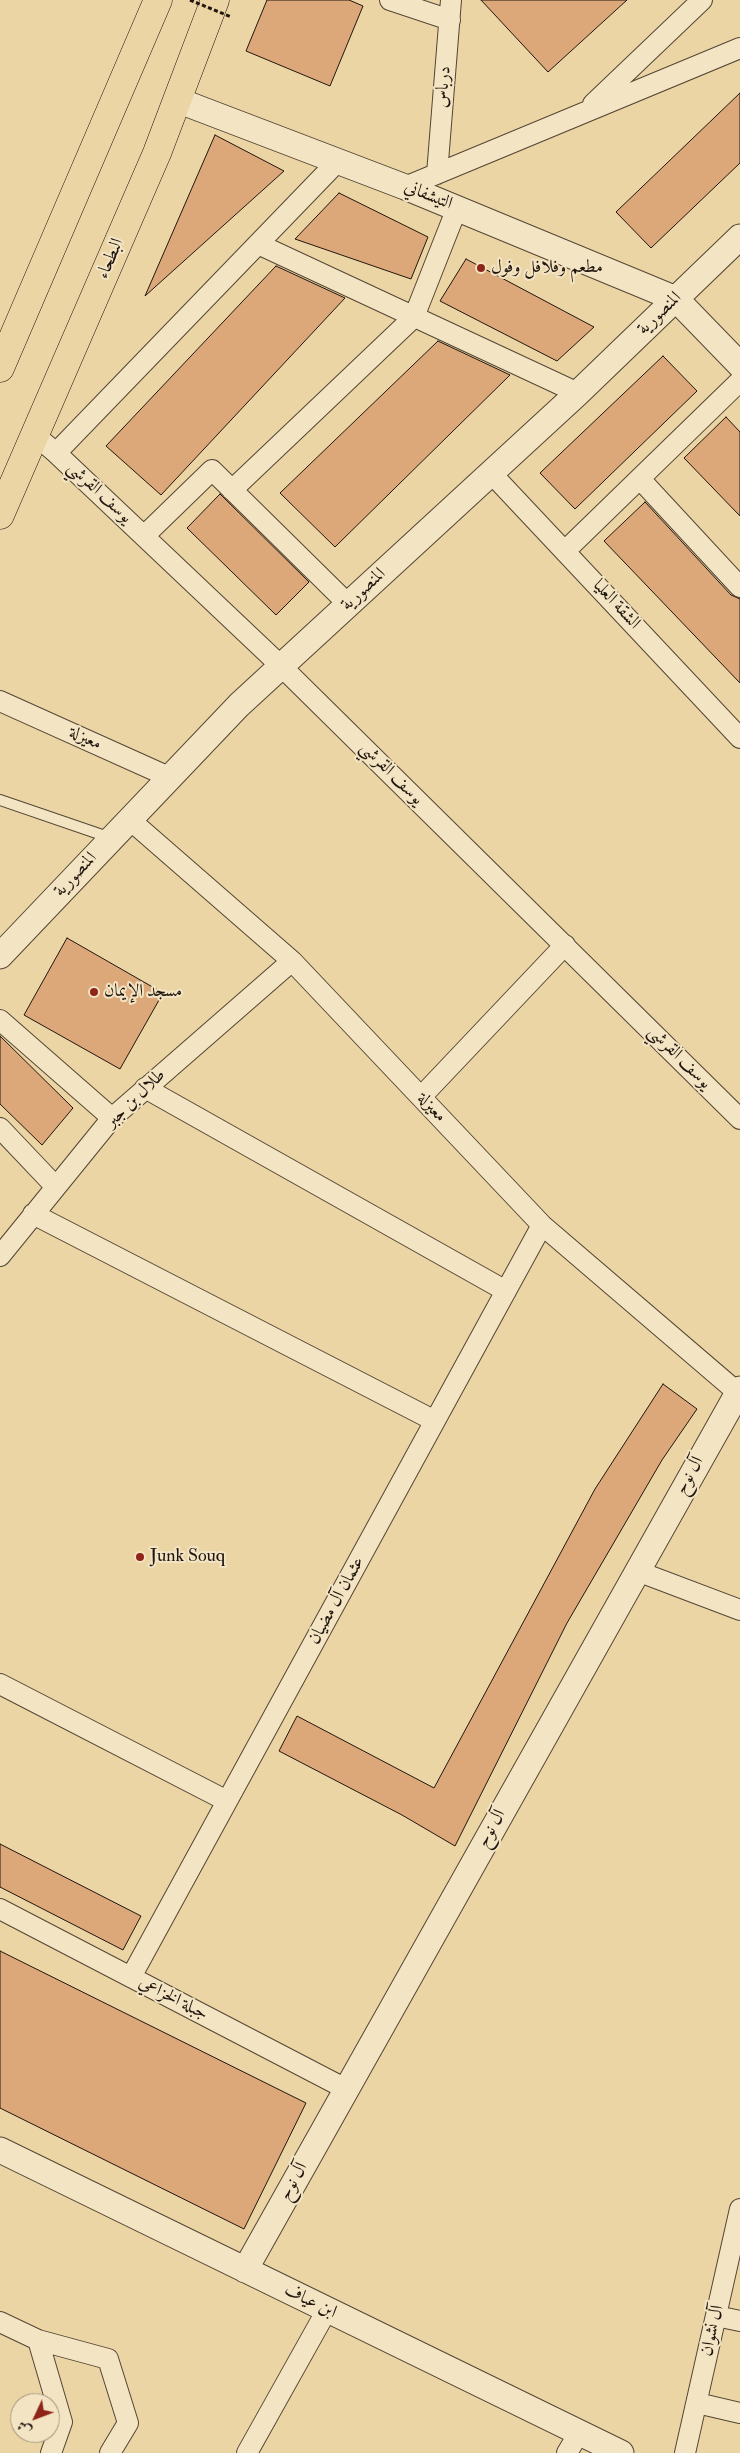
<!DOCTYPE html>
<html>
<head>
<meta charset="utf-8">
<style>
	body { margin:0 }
	#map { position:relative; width:740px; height:2453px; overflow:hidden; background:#ecd5a5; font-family:"IM FELL Double Pica",Amiri,serif }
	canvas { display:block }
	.north { position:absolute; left:10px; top:2393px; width:50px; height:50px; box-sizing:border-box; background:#f3e4c4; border:1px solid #9f927b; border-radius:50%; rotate:227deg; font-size:14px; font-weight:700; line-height:20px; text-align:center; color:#21160e }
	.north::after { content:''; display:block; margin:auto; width:18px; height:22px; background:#8f2418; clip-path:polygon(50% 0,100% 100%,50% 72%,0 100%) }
</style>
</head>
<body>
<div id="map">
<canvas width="740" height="2453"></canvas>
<div class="north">ش</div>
</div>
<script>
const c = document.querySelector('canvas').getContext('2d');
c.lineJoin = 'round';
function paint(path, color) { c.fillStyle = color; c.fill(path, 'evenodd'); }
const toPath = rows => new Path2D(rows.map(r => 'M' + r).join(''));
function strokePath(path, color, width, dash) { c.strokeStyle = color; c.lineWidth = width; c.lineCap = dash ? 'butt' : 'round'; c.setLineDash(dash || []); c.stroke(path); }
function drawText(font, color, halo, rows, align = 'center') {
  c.font = font + ' "IM FELL Double Pica",Amiri,serif'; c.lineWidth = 4; c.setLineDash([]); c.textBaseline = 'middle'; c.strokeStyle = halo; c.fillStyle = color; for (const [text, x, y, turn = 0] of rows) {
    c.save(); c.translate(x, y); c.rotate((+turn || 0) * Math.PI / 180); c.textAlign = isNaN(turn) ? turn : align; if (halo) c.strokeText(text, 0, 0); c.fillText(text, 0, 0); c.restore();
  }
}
const building = toPath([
	[267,0,349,0,363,6,330,86,246,51,267,0],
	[481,0,627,0,548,72,481,0],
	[740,93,740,163,651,248,616,212,740,93],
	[215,135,284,171,145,296,215,135],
	[339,193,428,237,411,279,295,239,339,193],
	[466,259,594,327,557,361,440,301,466,259],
	[276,266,345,298,161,495,106,446,276,266],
	[438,341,510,375,335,547,280,493,438,341],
	[663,356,697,391,575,509,540,473,663,356],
	[726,417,740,432,740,516,684,458,726,417],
	[220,494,309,582,276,615,187,528,220,494],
	[645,502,731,595,740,599,740,683,604,541,645,502],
	[67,938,163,993,120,1069,24,1015,67,938],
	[0,1036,73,1108,42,1145,0,1104,0,1036],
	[663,1384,697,1409,662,1460,567,1623,455,1846,402,1815,279,1751,297,1716,434,1788,595,1489,663,1384],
	[0,1844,141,1916,123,1950,0,1887,0,1844],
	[0,1951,306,2103,244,2229,0,2108,0,1951]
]);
const service = toPath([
	[0,800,111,838]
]);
const minor = toPath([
	[390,0,450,20],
	[593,104,702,0],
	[437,174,451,0],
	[405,187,740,48],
	[258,244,578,393],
	[35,435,56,453,281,666,740,1119],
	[56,453,338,161],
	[491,473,740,738],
	[640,479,740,587],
	[232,490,414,317,457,208],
	[144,536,212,470,348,604],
	[565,551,740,381],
	[0,701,169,777],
	[129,819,292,961,542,1225,737,1392],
	[0,1020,112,1118],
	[145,1088,506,1291],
	[421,1097,565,945],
	[0,1128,56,1187],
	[33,1214,435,1421],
	[0,1256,112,1118,292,961],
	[637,1571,740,1610],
	[0,1684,227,1801],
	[0,1909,346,2089],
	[131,1977,542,1225],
	[716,2316,740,2321],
	[0,2322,38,2340,62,2422,51,2453],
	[38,2340,108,2359,128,2423,110,2453],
	[697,2403,740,2413],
	[247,2453,327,2310],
	[567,2453,579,2433],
	[685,2453,740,2209]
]);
const tertiary = toPath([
	[177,100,405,187,676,299,740,365],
	[0,956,239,705,578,393,740,237],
	[0,2150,621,2453],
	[245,2270,740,1389]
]);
const primary = toPath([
	[0,368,158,0],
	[0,515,157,153,215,0]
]);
const pathBridge = toPath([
	[190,0,231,17]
]);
const markers = [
	[481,268,5,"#8f2418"],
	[94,992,5,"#8f2418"],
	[140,1557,5,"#8f2418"]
];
const streetNames = [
	["درباس",444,87,-85],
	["التيشفاني",428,196,22],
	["البطحاء",111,259,-67],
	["المنصورية",660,314,-44],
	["يوسف القرشي",99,493,43],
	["المنصورية",364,590,-43],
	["الشقة العليا",616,605,47],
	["معيزلة",85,739,24],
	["يوسف القرشي",391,774,45],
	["المنصورية",76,875,-47],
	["يوسف القرشي",679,1058,45],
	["طلال بن جبر",136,1099,-44],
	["معيزلة",431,1108,46],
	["آل نوح",690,1476,-61],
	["عثمان آل مضيان",337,1601,-61],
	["آل نوح",492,1829,-61],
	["جبلة الخزاعي",173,1999,27],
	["آل نوح",294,2182,-61],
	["ابن عياف",310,2302,26],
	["آل نشوان",713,2331,-77]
];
const poiNames = [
	["مطعم وفلافل وفول",491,268],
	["مسجد الإيمان",104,992],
	["Junk Souq",150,1557]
];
paint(building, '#dca87a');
strokePath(building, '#21160e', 1);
strokePath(service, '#544634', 12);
strokePath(minor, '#544634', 22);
strokePath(tertiary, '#544634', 27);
strokePath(primary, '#21160e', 29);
strokePath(service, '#f3e4c4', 10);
strokePath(minor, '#f3e4c4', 20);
strokePath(tertiary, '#f3e4c4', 25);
strokePath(primary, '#ecd5a5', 28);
strokePath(pathBridge, '#21160e', 3, [4, 2.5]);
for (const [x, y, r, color] of markers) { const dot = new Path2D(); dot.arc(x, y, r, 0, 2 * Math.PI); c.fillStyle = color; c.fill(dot); strokePath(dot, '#f3e4c4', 2); }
drawText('18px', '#21160e', '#f3e4c4', streetNames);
drawText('18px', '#21160e', '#f3e4c4', poiNames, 'left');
</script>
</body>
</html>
